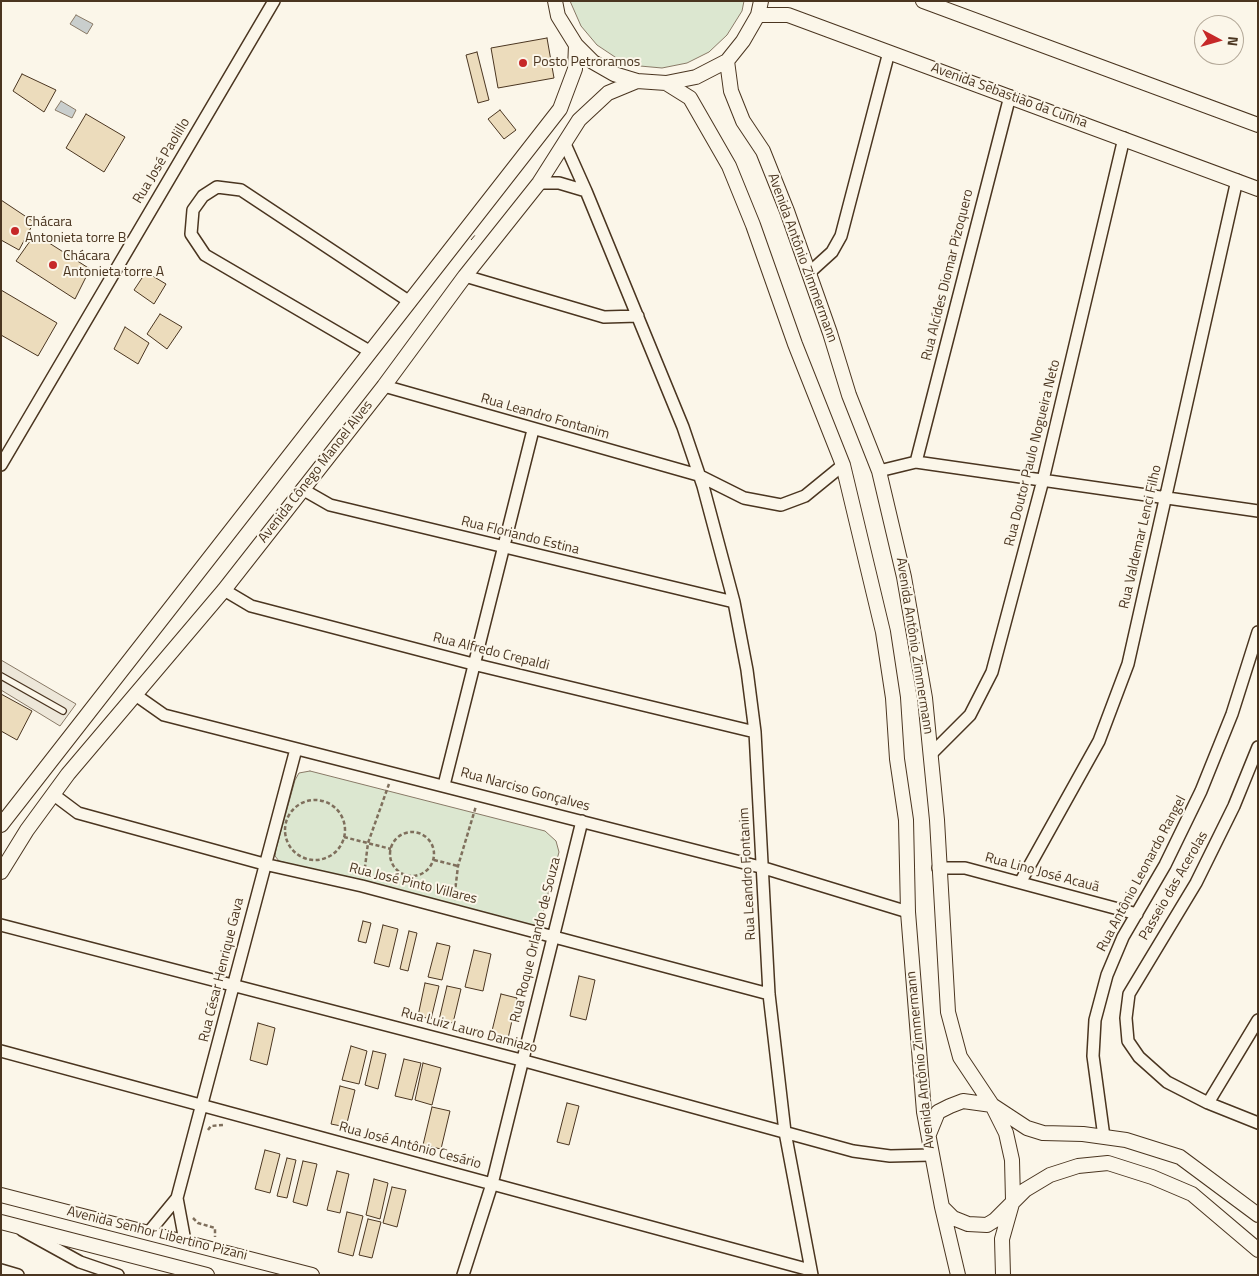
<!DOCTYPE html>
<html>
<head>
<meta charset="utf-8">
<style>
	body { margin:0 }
	#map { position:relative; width:1259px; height:1276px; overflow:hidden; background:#fbf6e9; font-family:"Titillium Web",sans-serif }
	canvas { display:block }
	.frame { position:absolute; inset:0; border:2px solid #4a3520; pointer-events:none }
	.north { position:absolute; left:1194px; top:15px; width:50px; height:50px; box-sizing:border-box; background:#fbf6e9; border:1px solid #b4a999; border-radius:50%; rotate:96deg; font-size:14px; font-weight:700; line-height:20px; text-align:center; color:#4a3520 }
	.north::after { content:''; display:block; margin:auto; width:18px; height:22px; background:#c62828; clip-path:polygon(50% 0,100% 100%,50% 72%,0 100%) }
</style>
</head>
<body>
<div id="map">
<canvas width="1259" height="1276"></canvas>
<div class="frame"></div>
<div class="north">N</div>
</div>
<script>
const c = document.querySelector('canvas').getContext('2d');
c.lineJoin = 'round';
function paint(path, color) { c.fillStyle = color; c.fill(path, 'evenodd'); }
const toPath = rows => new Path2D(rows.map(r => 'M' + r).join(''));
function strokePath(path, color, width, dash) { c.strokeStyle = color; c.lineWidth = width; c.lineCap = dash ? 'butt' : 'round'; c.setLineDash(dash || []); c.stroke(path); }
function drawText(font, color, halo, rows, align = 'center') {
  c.font = font + ' "Titillium Web",sans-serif'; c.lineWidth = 4; c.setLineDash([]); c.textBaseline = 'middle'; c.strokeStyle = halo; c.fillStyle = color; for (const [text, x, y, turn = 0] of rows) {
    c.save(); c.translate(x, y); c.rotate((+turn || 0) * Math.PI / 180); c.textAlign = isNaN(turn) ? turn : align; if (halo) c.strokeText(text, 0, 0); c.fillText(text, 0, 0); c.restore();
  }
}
const green = toPath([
	[570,1,744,1,742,11,727,35,709,52,687,63,662,68,640,66,618,59,597,45,581,26,570,1],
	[310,771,545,831,556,841,559,852,540,924,527,926,279,861,275,856,276,849,295,780,299,773,310,771]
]);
const parking = toPath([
	[1,660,76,704,60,726,1,690,1,660]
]);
const water = toPath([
	[76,15,93,24,87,34,70,24,76,15],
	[61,101,76,110,72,118,55,110,61,101]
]);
const building = toPath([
	[547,38,554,78,498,88,491,48,547,38],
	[477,52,489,100,478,103,466,55,477,52],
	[22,74,56,90,44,112,13,91,22,74],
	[500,110,516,130,504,139,488,119,500,110],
	[86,114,125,137,104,172,66,148,86,114],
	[1,200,34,222,19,250,1,240,1,200],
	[35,234,90,269,75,299,16,261,35,234],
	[146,272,166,284,154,304,134,290,146,272],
	[1,290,57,323,38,356,1,335,1,290],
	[160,314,182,327,167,349,147,334,160,314],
	[125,327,149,343,138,364,114,349,125,327],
	[1,694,32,711,17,740,1,731,1,694],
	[363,921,371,923,366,943,358,941,363,921],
	[383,925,398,929,389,967,374,963,383,925],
	[409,931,417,933,408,971,400,969,409,931],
	[437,943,450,946,442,980,428,977,437,943],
	[474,950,491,954,483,991,465,987,474,950],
	[579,976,595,980,586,1020,570,1016,579,976],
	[425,983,439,986,431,1019,418,1016,425,983],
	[447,986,461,989,453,1023,439,1020,447,986],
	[501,994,517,998,507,1043,490,1039,501,994],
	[258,1023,275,1028,267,1065,250,1060,258,1023],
	[351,1046,367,1051,359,1084,342,1080,351,1046],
	[373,1051,386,1054,378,1089,365,1085,373,1051],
	[404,1059,421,1063,412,1100,395,1096,404,1059],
	[423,1063,441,1068,432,1105,415,1100,423,1063],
	[340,1086,355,1090,346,1127,331,1124,340,1086],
	[567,1103,579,1106,569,1145,557,1142,567,1103],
	[432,1107,450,1111,441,1149,423,1145,432,1107],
	[265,1150,280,1154,270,1193,255,1189,265,1150],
	[287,1158,296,1160,287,1198,277,1196,287,1158],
	[303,1161,317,1164,307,1206,293,1202,303,1161],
	[337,1171,349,1174,340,1213,327,1210,337,1171],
	[374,1179,388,1183,380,1219,366,1215,374,1179],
	[392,1187,406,1190,397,1227,383,1223,392,1187],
	[347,1212,363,1216,353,1256,338,1252,347,1212],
	[368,1219,381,1222,372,1258,359,1255,368,1219]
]);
const path = toPath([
	'285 830a30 30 0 1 1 60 0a30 30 0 1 1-60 0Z',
	'390 854a22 22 0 1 1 44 0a22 22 0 1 1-44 0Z',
	[344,837,391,849],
	[434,860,458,866],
	[364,875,368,843,389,784],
	[454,900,458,866,476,806],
	[208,1130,211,1126,223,1125],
	[193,1218,198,1223,215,1228,215,1237]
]);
const service = toPath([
	[1,676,63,711]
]);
const minor = toPath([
	[565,144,586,191,683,427,703,486,734,602,747,670,755,732,769,994,785,1132,812,1275],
	[539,183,559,183,586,191],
	[810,272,832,252,841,236,889,52],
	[465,276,604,317,638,316],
	[371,352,205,255,191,234,193,210,203,196,217,187,241,190,410,302],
	[384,386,698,475,744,498,781,505,805,496,843,465],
	[916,462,1010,96],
	[1,465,274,1],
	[879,471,916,462,1258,511],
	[302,489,330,505,734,602],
	[224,590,251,606,473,664,755,732],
	[137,696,164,715,764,868,908,912],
	[1258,747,1234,806,1196,883,1129,994,1126,1018,1128,1041,1139,1057,1167,1082,1208,1103,1258,1123],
	[930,755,970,715,992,672,1043,480,1124,138],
	[444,785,533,430],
	[54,795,78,813,264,864,362,886,769,994],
	[938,868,965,868,1137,914],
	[1021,881,1099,741,1128,664,1237,180],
	[1,925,521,1060,853,1151,890,1156,931,1155],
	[1,1051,810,1270],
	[1208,1103,1258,1020],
	[1104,1137,1093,1056,1095,1020,1107,975,1123,937,1165,865,1201,791,1232,714,1258,632],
	[22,1230,80,1262,118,1275],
	[149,1232,177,1198],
	[185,1241,177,1198,296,749],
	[1,1270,18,1275],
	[463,1275,492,1184,582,821]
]);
const tertiary = toPath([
	[555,1,558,16,576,45,593,62,614,74,637,81,666,83,696,77,727,61,743,41,758,15,761,1],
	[923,1,1258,125],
	[758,15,788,15,1258,189],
	[727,61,731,91,743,121,763,151,787,211,830,333,849,395,879,471,904,577,925,698,937,820,948,1012,960,1057,992,1105,1006,1133,1012,1160,1013,1200,1002,1239,1003,1275],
	[666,83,690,98,729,166,753,225,795,344,843,465,883,632,893,698,897,759,906,820,908,912,924,1112,942,1207,958,1275],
	[1,825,560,109,575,69,576,45],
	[1,872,27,830,68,774,224,590,384,386,465,276,539,183,579,120,608,93,637,81],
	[929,1134,938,1112,950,1106,963,1101,992,1105,1027,1128,1043,1133,1083,1134,1126,1140,1180,1157,1258,1215],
	[1,1195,312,1275],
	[942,1207,953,1218,968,1224,987,1225,995,1220,1025,1190,1050,1175,1078,1166,1108,1163,1152,1177,1192,1194,1258,1250],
	[1,1222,207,1275]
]);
const fence = toPath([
	[471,240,476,234]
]);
const markers = [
	[523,63,5,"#c62828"],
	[15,231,5,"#c62828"],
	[53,265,5,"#c62828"]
];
const poiNames = [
	["Posto Petroramos",533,63],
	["Chácara",25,223],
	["Antonieta torre B",25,239],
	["Chácara",63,257],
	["Antonieta torre A",63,273]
];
const streetNames = [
	["Avenida Sebastião da Cunha",1009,96,20],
	["Rua José Paolillo",162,161,-59],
	["Avenida Antônio Zimmermann",802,258,70],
	["Rua Alcídes Diomar Pizoquero",948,275,-76],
	["Rua Leandro Fontanim",545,417,16],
	["Rua Doutor Paulo Nogueira Neto",1033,453,-76],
	["Avenida Cônego Manoel Alves",316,472,-52],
	["Rua Floriando Estina",520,536,14],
	["Rua Valdemar Lenci Filho",1141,537,-77],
	["Avenida Antônio Zimmermann",914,646,81],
	["Rua Alfredo Crepaldi",491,652,14],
	["Rua Narciso Gonçalves",525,790,15],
	["Rua Lino José Acauã",1042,873,15],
	["Rua Leandro Fontanim",748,874,-93],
	["Rua Antônio Leonardo Rangel",1142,874,-62],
	["Rua José Pinto Villares",413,884,14],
	["Passeio das Acerolas",1174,886,-60],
	["Rua Roque Orlando de Souza",536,940,-76],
	["Rua César Henrique Gava",222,970,-76],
	["Rua Luiz Lauro Damiazo",469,1031,15],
	["Avenida Antônio Zimmermann",921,1060,-96],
	["Rua José Antônio Cesário",410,1146,15],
	["Avenida Senhor Libertino Pizani",157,1234,14]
];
paint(green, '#dce7d0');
strokePath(green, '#887966', 1);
paint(parking, '#ede7d9');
strokePath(parking, '#887966', 1);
paint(water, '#c9cecd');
strokePath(water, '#887966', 1);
paint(building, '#ecdcbc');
strokePath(building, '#4a3520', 1);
strokePath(service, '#4a3520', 8);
strokePath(minor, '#4a3520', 14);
strokePath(tertiary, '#4a3520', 16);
strokePath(path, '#7f6f5c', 2.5, [4, 2.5]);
strokePath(service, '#fbf6e9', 5.5);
strokePath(minor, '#fbf6e9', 11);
strokePath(tertiary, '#fbf6e9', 14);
strokePath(fence, '#4a3520', 1, [6, 2.5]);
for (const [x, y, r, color] of markers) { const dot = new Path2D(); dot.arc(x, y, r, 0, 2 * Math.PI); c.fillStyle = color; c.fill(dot); strokePath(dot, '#fbf6e9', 2); }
drawText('14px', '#4a3520', '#fbf6e9', poiNames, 'left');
drawText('14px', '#4a3520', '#fbf6e9', streetNames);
</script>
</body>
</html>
